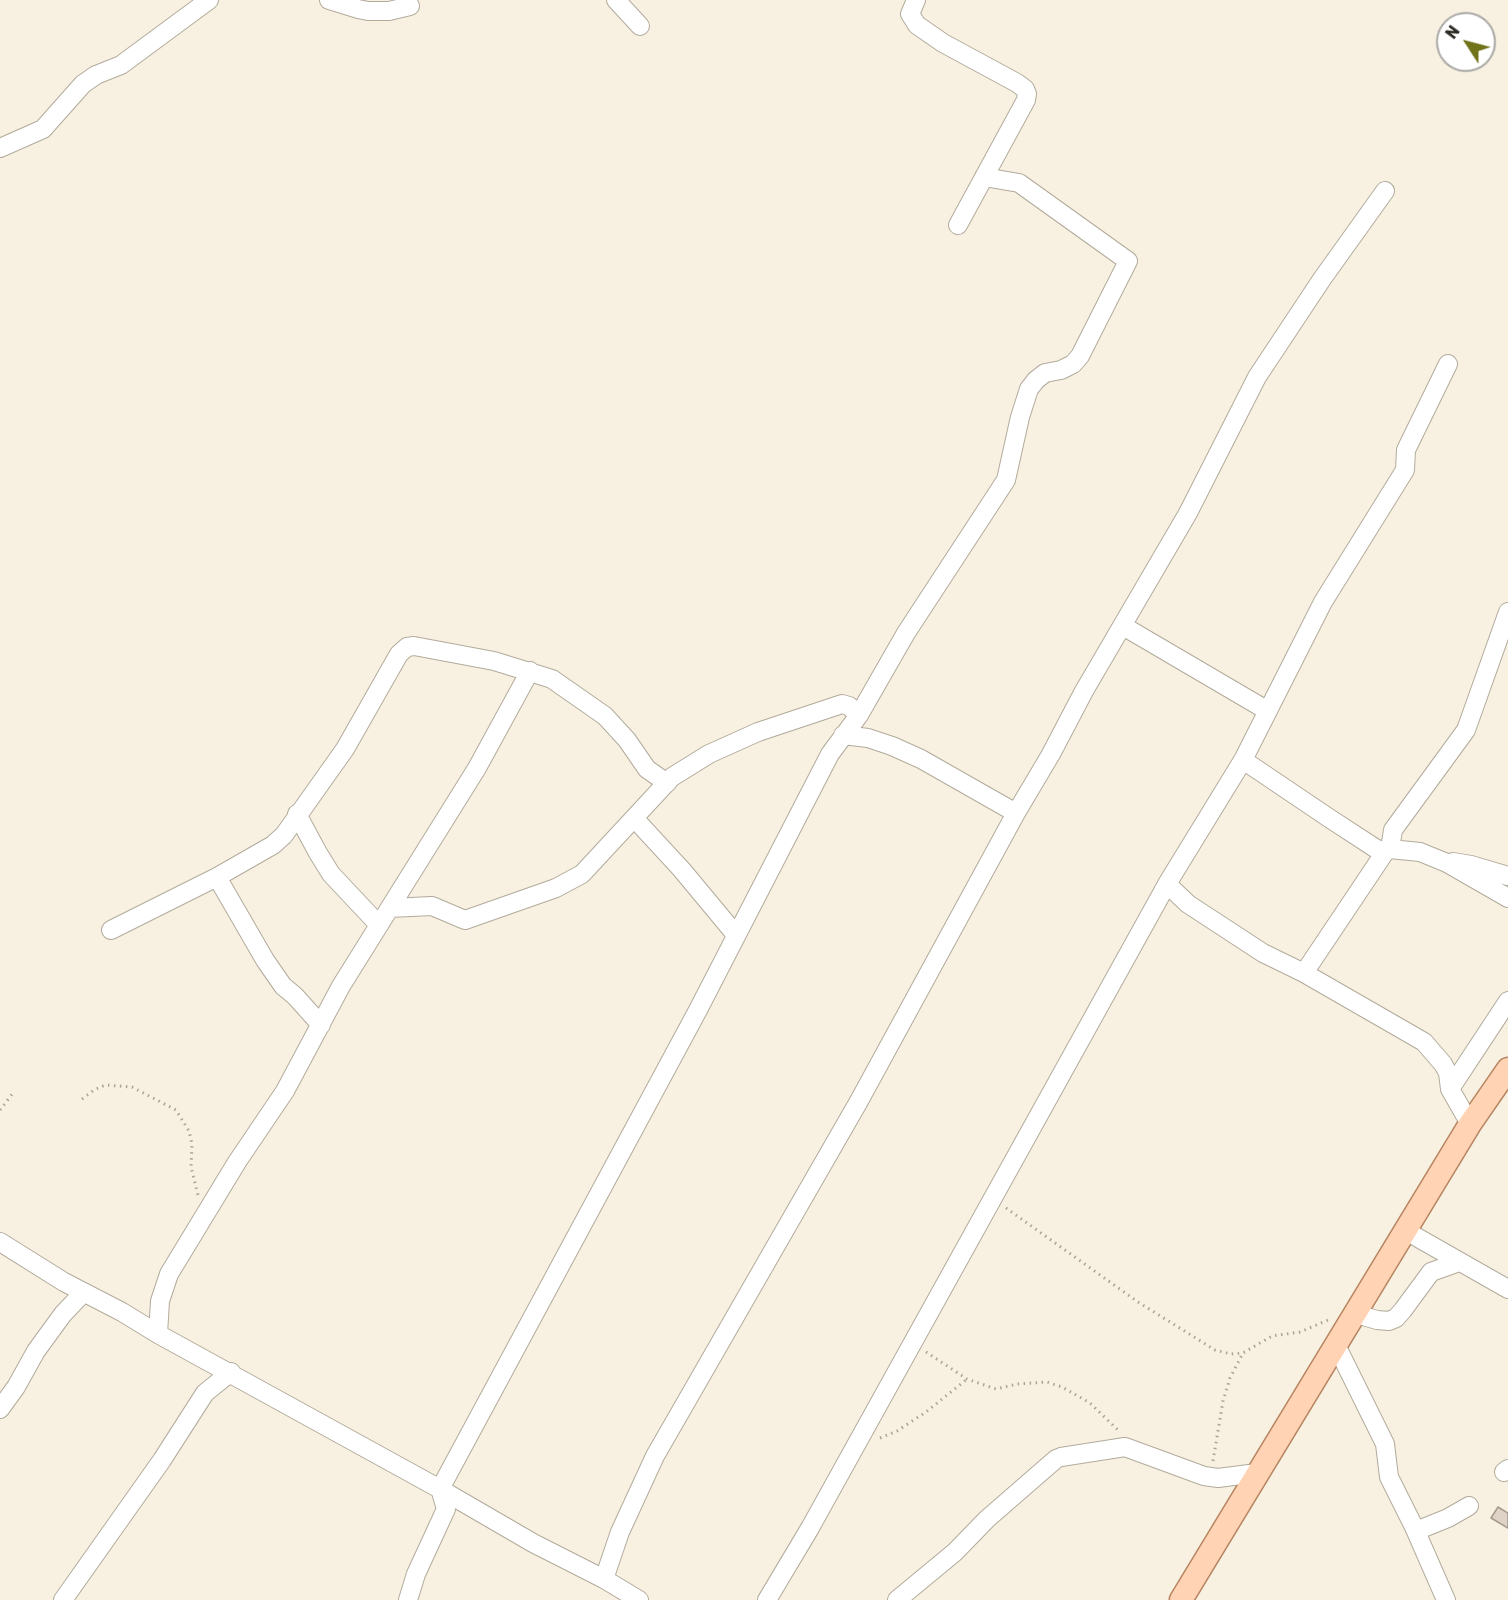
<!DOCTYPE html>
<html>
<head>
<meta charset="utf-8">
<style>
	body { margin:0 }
	#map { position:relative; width:1508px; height:1600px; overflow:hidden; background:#f8f1e1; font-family:Rubik,sans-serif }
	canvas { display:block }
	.north { position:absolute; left:1436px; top:12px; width:60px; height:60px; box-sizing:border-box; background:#fff; border:2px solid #abaaa7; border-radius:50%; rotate:306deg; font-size:16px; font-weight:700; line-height:24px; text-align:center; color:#2d2a24 }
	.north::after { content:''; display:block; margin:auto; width:21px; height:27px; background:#71731a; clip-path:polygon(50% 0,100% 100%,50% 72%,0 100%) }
</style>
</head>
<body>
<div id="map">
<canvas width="1508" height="1600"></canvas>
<div class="north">N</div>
</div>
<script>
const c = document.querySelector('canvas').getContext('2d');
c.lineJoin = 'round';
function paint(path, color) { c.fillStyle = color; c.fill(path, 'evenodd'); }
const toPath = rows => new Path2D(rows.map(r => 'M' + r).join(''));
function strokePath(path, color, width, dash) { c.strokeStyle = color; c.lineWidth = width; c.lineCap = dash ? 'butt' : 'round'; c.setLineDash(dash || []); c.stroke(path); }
const building = toPath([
	[1498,1507,1508,1513,1508,1528,1491,1518,1498,1507]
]);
const path = toPath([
	[82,1099,94,1090,105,1085,132,1087,176,1110,189,1131,192,1144,191,1167,198,1195],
	[0,1110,13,1093],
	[1006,1208,1138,1302,1215,1350,1231,1354,1243,1353,1272,1336,1300,1332,1328,1320],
	[926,1352,967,1379,996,1389,1017,1384,1047,1382,1062,1387,1090,1403,1120,1432],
	[880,1438,897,1431,926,1412,966,1380],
	[1213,1461,1223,1401,1230,1378,1243,1353]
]);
const minor = toPath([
	[329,0,358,9,368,11,389,11,410,6],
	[616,0,640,26],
	[916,0,910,14,917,25,943,43,1017,83,1025,89,1027,94,1026,100,958,225],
	[0,148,43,129,83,84,96,75,121,65,209,0],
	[1123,626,1268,711],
	[843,735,868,738,892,746,921,759,1016,813],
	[1243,760,1329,818,1375,848,1385,852],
	[297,814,318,853,331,874,379,925],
	[635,819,682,870,736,935],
	[1390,849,1393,830,1466,730,1508,612],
	[1453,862,1471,865,1508,876],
	[217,877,265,960,283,986,295,996,321,1025],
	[1167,884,1188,904,1263,953,1304,973,1424,1042,1443,1064,1448,1073,1450,1089,1470,1124],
	[390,908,432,906,465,920,556,888,582,874,672,777,709,754,758,732,842,704,849,706,859,715],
	[111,930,217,877,273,845,284,835,345,749,399,654,407,647,414,646,494,661,552,679,605,716,627,740,647,769,667,783],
	[1304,973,1385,852,1390,849,1420,852,1447,863,1508,898],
	[1450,1089,1508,1001],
	[1406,1231,1508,1289],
	[0,1242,64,1282,122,1312,158,1334,440,1489,533,1543,604,1579,639,1600],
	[1356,1314,1377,1320,1389,1321,1396,1318,1403,1310,1431,1272,1459,1262],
	[158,1334,160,1301,169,1274,237,1162,285,1091,341,986,477,768,530,671],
	[1336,1345,1385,1444,1389,1477,1414,1527,1446,1600],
	[0,1409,16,1387,36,1351,63,1314,83,1293],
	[1504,1472,1508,1469],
	[1416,1531,1448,1518,1469,1506],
	[604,1579,620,1532,655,1456,859,1101,1016,813,1051,754,1084,691,1188,513,1257,377,1322,279,1385,191],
	[63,1600,162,1460,205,1393,231,1372],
	[408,1600,416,1574,446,1509,440,1489,698,1010,830,754,859,715,906,633,1006,480,1020,417,1029,389,1036,380,1045,373,1061,370,1073,364,1080,356,1128,261,1019,183,984,177],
	[767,1600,810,1528,1167,884,1243,760,1323,602,1405,470,1406,450,1448,364],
	[897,1600,955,1552,987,1519,1056,1459,1061,1457,1125,1447,1204,1476,1218,1478,1257,1473]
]);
const major = toPath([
	[1181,1600,1470,1124,1508,1069]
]);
paint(building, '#dfd2c6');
strokePath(building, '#a5998d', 1.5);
strokePath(minor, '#b2ab9c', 20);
strokePath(major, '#b68460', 25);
strokePath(path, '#aaa498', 3, [1.5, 4.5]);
strokePath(minor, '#fff', 18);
strokePath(major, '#ffd3b3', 22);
</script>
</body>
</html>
